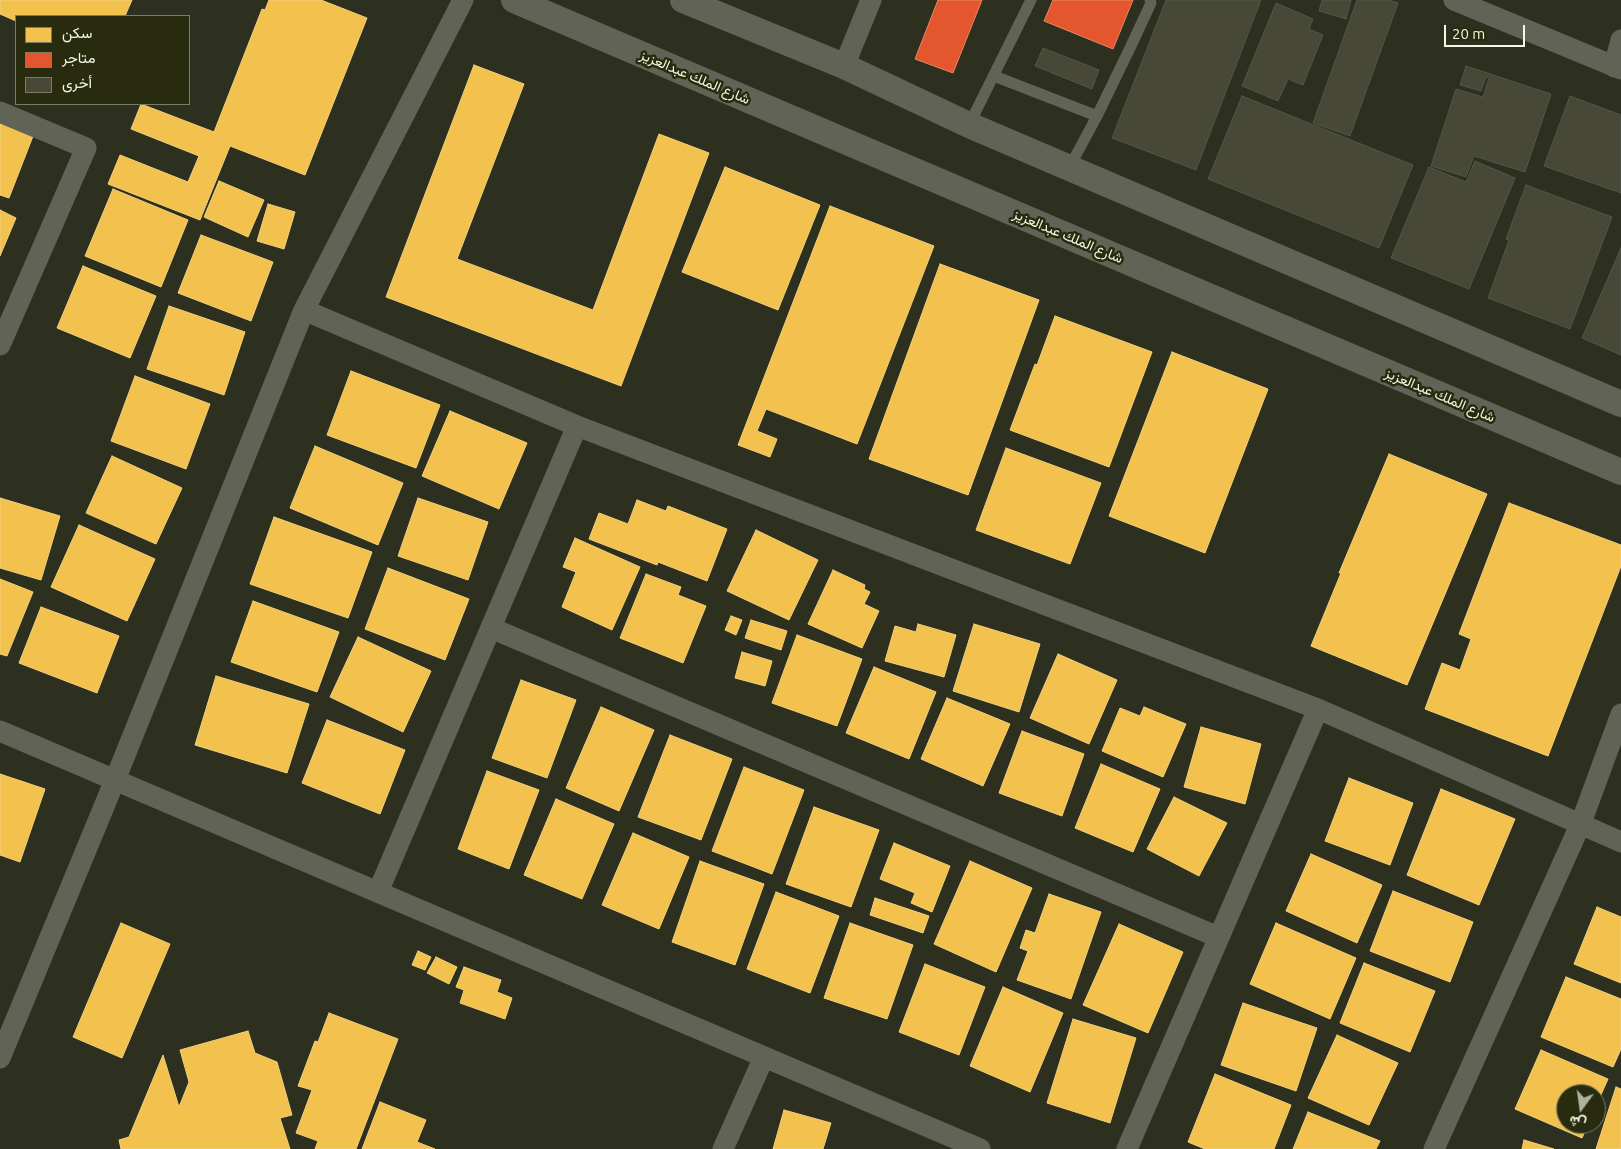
<!DOCTYPE html>
<html>
<head>
<meta charset="utf-8">
<style>
	body { margin:0 }
	#map { position:relative; width:1621px; height:1149px; overflow:hidden; background:#2d2f1f; font-family:Ubuntu,Vazirmatn,sans-serif }
	canvas { display:block }
	.legend { position:absolute; left:15px; top:15px; width:175px; height:90px; box-sizing:border-box; background:#282b0e; border:1px solid #7a7d64; margin:0; padding:6px 9px; list-style:none; font-size:15px; color:#f4f7e5 }
	.legend li { display:flex; align-items:center; gap:10px; height:25px }
	.legend b { width:25px; border:1px solid #7a7d64 }
	.north { position:absolute; left:1556px; top:1084px; width:50px; height:50px; box-sizing:border-box; background:#282b0e; border:1px solid #7a7d64; border-radius:50%; rotate:194deg; font-size:14px; font-weight:700; line-height:20px; text-align:center; color:#f4f7e5 }
	.north::after { content:''; display:block; margin:auto; width:18px; height:22px; background:#aeb1a0; clip-path:polygon(50% 0,100% 100%,50% 72%,0 100%) }
	.scale { position:absolute; left:1444px; top:25px; width:81px; height:22px; box-sizing:border-box; border:2px solid #f4f7e5; border-top:0; padding-left:6px; font-size:15px; line-height:18px; white-space:nowrap; color:#f4f7e5; -webkit-text-stroke:4px #282b0e; paint-order:stroke }
</style>
</head>
<body>
<div id="map">
<canvas width="1621" height="1149"></canvas>
<ul class="legend">
<li><b style="height:14px;background:#f2c14e"></b>سكن</li>
<li><b style="height:14px;background:#e4572e"></b>متاجر</li>
<li><b style="height:14px;background:#474936"></b>أخرى</li>
</ul>
<div class="north">ش</div>
<div class="scale">20 m</div>
</div>
<script>
const c = document.querySelector('canvas').getContext('2d');
c.lineJoin = 'round';
function paint(path, color) { c.fillStyle = color; c.fill(path, 'evenodd'); }
const toPath = rows => new Path2D(rows.map(r => 'M' + r).join(''));
function strokePath(path, color, width, dash) { c.strokeStyle = color; c.lineWidth = width; c.lineCap = dash ? 'butt' : 'round'; c.setLineDash(dash || []); c.stroke(path); }
function drawText(font, color, halo, rows, align = 'center') {
  c.font = font + ' Ubuntu,Vazirmatn,sans-serif'; c.lineWidth = 5; c.setLineDash([]); c.textBaseline = 'middle'; c.strokeStyle = halo; c.fillStyle = color; for (const [text, x, y, turn = 0] of rows) {
    c.save(); c.translate(x, y); c.rotate((+turn || 0) * Math.PI / 180); c.textAlign = isNaN(turn) ? turn : align; if (halo) c.strokeText(text, 0, 0); c.fillText(text, 0, 0); c.restore();
  }
}
const homes = toPath([
	[0,0,132,0,125,16,16,16,16,21,0,14,0,0],
	[269,0,321,0,367,18,305,175,230,146,200,220,108,184,120,155,188,182,199,156,131,129,141,104,214,132,262,9,265,10,269,0],
	[474,65,524,84,457,259,593,310,659,134,709,153,621,386,386,297,474,65],
	[0,117,35,131,9,198,0,195,0,117],
	[725,167,820,205,778,310,682,272,725,167],
	[219,181,264,200,248,237,204,217,219,181],
	[113,189,188,220,161,287,85,256,113,189],
	[268,204,295,212,284,249,257,241,268,204],
	[830,206,934,246,857,444,766,409,757,431,777,439,770,457,738,445,830,206],
	[0,210,16,218,0,256,0,210],
	[201,235,273,262,251,321,178,293,201,235],
	[940,264,1039,300,968,495,869,459,940,264],
	[83,266,156,296,130,358,57,328,83,266],
	[169,306,245,332,224,395,147,369,169,306],
	[1055,316,1152,352,1109,467,1010,430,1035,364,1037,365,1055,316],
	[1172,352,1268,389,1205,553,1109,516,1172,352],
	[351,371,440,405,416,468,327,435,351,371],
	[135,376,210,404,186,469,111,441,135,376],
	[450,411,527,443,499,509,422,476,450,411],
	[315,446,403,483,378,545,290,508,315,446],
	[1006,448,1101,483,1070,564,976,530,1006,448],
	[1389,454,1487,494,1407,685,1311,646,1341,573,1339,573,1389,454],
	[112,456,182,488,156,544,86,513,112,456],
	[0,498,60,516,41,580,0,568,0,498],
	[418,498,488,522,468,580,398,556,418,498],
	[637,500,666,511,668,506,727,529,707,581,658,562,657,565,589,539,599,513,628,524,637,500],
	[1509,503,1621,545,1621,566,1548,756,1425,709,1442,663,1460,670,1471,639,1459,634,1509,503],
	[274,517,372,552,348,618,250,584,274,517],
	[79,525,155,559,127,621,51,587,79,525],
	[756,530,818,560,789,620,727,591,756,530],
	[575,538,640,567,612,630,562,607,576,572,563,567,575,538],
	[388,568,469,599,445,660,365,629,388,568],
	[833,570,865,585,864,589,870,592,864,604,879,611,862,648,808,624,833,570],
	[646,574,681,587,678,595,706,606,683,663,620,638,646,574],
	[0,579,33,592,7,656,0,654,0,579],
	[253,601,339,632,317,692,231,662,253,601],
	[41,607,119,636,97,693,19,663,41,607],
	[731,616,742,620,736,635,725,630,731,616],
	[751,620,787,631,781,650,745,638,751,620],
	[918,624,956,635,944,677,885,661,895,626,916,632,918,624],
	[974,624,1040,644,1019,712,953,691,974,624],
	[797,635,862,659,837,726,772,703,797,635],
	[358,637,431,671,403,732,330,697,358,637],
	[742,652,772,661,765,686,735,678,742,652],
	[1058,654,1117,680,1089,744,1030,718,1058,654],
	[874,667,936,692,909,759,846,733,874,667],
	[216,676,309,704,287,773,195,745,216,676],
	[521,680,576,700,547,778,492,758,521,680],
	[947,698,1010,724,983,786,921,759,947,698],
	[601,707,654,730,619,811,566,788,601,707],
	[1144,707,1186,724,1163,777,1102,751,1120,708,1140,716,1144,707],
	[327,720,405,750,380,814,302,783,327,720],
	[1201,727,1261,744,1245,804,1184,787,1201,727],
	[1022,731,1084,754,1062,816,999,793,1022,731],
	[670,735,732,759,701,840,638,817,670,735],
	[1101,764,1160,789,1133,852,1075,828,1101,764],
	[744,767,804,790,772,874,712,851,744,767],
	[487,771,539,790,509,869,458,849,487,771],
	[0,774,45,789,20,862,0,855,0,774],
	[1349,778,1413,803,1390,865,1325,841,1349,778],
	[1441,789,1515,819,1479,905,1407,875,1441,789],
	[1174,797,1227,823,1199,876,1147,849,1174,797],
	[556,799,614,824,582,899,524,875,556,799],
	[814,807,879,830,851,907,786,884,814,807],
	[633,833,689,857,659,929,602,905,633,833],
	[894,843,950,866,932,912,911,903,915,893,880,879,894,843],
	[1311,854,1382,885,1357,943,1286,911,1311,854],
	[700,861,764,884,735,965,672,942,700,861],
	[970,861,1032,888,996,972,934,944,970,861],
	[1393,891,1473,922,1450,982,1370,951,1393,891],
	[776,892,839,916,810,993,747,969,776,892],
	[1049,894,1101,912,1071,999,1017,980,1028,951,1020,948,1026,930,1035,933,1049,894],
	[875,898,929,916,923,933,870,915,875,898],
	[1597,907,1621,917,1621,983,1574,964,1597,907],
	[121,923,170,944,122,1058,73,1037,121,923],
	[850,923,913,945,887,1019,824,998,850,923],
	[1276,923,1356,958,1330,1019,1250,984,1276,923],
	[1119,924,1183,952,1148,1033,1083,1005,1119,924],
	[418,951,431,957,425,970,412,965,418,951],
	[436,957,457,967,449,984,427,973,436,957],
	[1364,963,1435,991,1410,1052,1340,1023,1364,963],
	[925,964,985,987,959,1055,899,1032,925,964],
	[464,967,501,980,497,992,512,998,505,1019,460,1003,464,990,456,987,464,967],
	[1566,977,1621,999,1621,1049,1613,1067,1541,1037,1566,977],
	[1003,987,1063,1013,1030,1092,970,1066,1003,987],
	[1243,1003,1317,1028,1296,1091,1221,1065,1243,1003],
	[329,1013,398,1039,356,1149,315,1149,318,1141,296,1133,312,1090,298,1086,315,1041,318,1042,329,1013],
	[1073,1019,1136,1038,1110,1123,1047,1103,1073,1019],
	[248,1031,255,1053,277,1062,292,1115,280,1118,290,1149,121,1149,119,1140,129,1137,163,1055,179,1107,189,1082,180,1050,248,1031],
	[1337,1035,1398,1063,1369,1125,1308,1098,1337,1035],
	[1541,1050,1608,1079,1596,1106,1596,1094,1566,1094,1566,1124,1588,1124,1582,1138,1515,1109,1541,1050],
	[1215,1074,1291,1105,1274,1149,1205,1149,1188,1142,1215,1074],
	[1616,1087,1621,1089,1621,1149,1596,1149,1616,1087],
	[380,1102,426,1120,417,1142,435,1149,362,1149,380,1102],
	[784,1110,831,1123,823,1149,773,1149,784,1110],
	[1308,1112,1380,1141,1376,1149,1293,1149,1308,1112],
	[1524,1140,1554,1149,1522,1149,1524,1140]
]);
const shops = toPath([
	[938,0,982,0,953,73,915,59,938,0],
	[1053,0,1133,0,1113,49,1044,21,1053,0]
]);
const building = toPath([
	[1166,0,1261,0,1196,170,1112,138,1166,0],
	[1322,0,1351,0,1346,19,1319,11,1322,0],
	[1357,0,1389,0,1398,3,1350,136,1313,123,1357,0],
	[1276,3,1313,19,1309,29,1323,35,1303,85,1288,79,1278,101,1242,86,1276,3],
	[1043,48,1099,70,1092,89,1035,66,1043,48],
	[1466,66,1551,94,1525,172,1474,156,1466,177,1431,166,1456,89,1483,97,1489,78,1486,77,1481,91,1460,85,1466,66],
	[1242,96,1413,165,1379,248,1208,179,1242,96],
	[1570,96,1621,115,1621,193,1544,166,1570,96],
	[1475,161,1515,178,1469,289,1391,258,1429,167,1466,182,1475,161],
	[1526,185,1612,217,1570,329,1488,298,1509,240,1506,239,1526,185],
	[1621,248,1621,355,1582,338,1621,248]
]);
const service = toPath([
	[994,76,1097,116],
	[969,125,1031,0],
	[1069,168,1097,116,1130,48,1151,3,1150,0]
]);
const minor = toPath([
	[1454,0,1621,69],
	[844,66,871,0],
	[1614,67,1621,40],
	[0,112,86,148,0,345],
	[304,310,577,426,1318,709,1621,842],
	[491,628,1218,937],
	[0,731,980,1149],
	[378,892,577,426],
	[0,1058,115,780,304,310,463,0],
	[723,1149,764,1057],
	[1127,1149,1318,709],
	[1434,1149,1581,823,1621,714]
]);
const tertiary = toPath([
	[514,0,1621,472],
	[683,0,844,66,969,125,1621,404]
]);
const streetNames = [
	["شارع الملك عبدالعزيز",695,77,23],
	["شارع الملك عبدالعزيز",1068,236,23],
	["شارع الملك عبدالعزيز",1440,395,23]
];
paint(homes, '#f2c14e');
strokePath(homes, '#f3d17b', 1);
paint(shops, '#e4572e');
strokePath(shops, '#e98765', 1);
paint(building, '#474936');
strokePath(building, '#535647', 1);
strokePath(service, '#626357', 11);
strokePath(minor, '#626357', 21);
strokePath(tertiary, '#626357', 26);
drawText('14px', '#f4f7e5', '#282b0e', streetNames);
</script>
</body>
</html>
